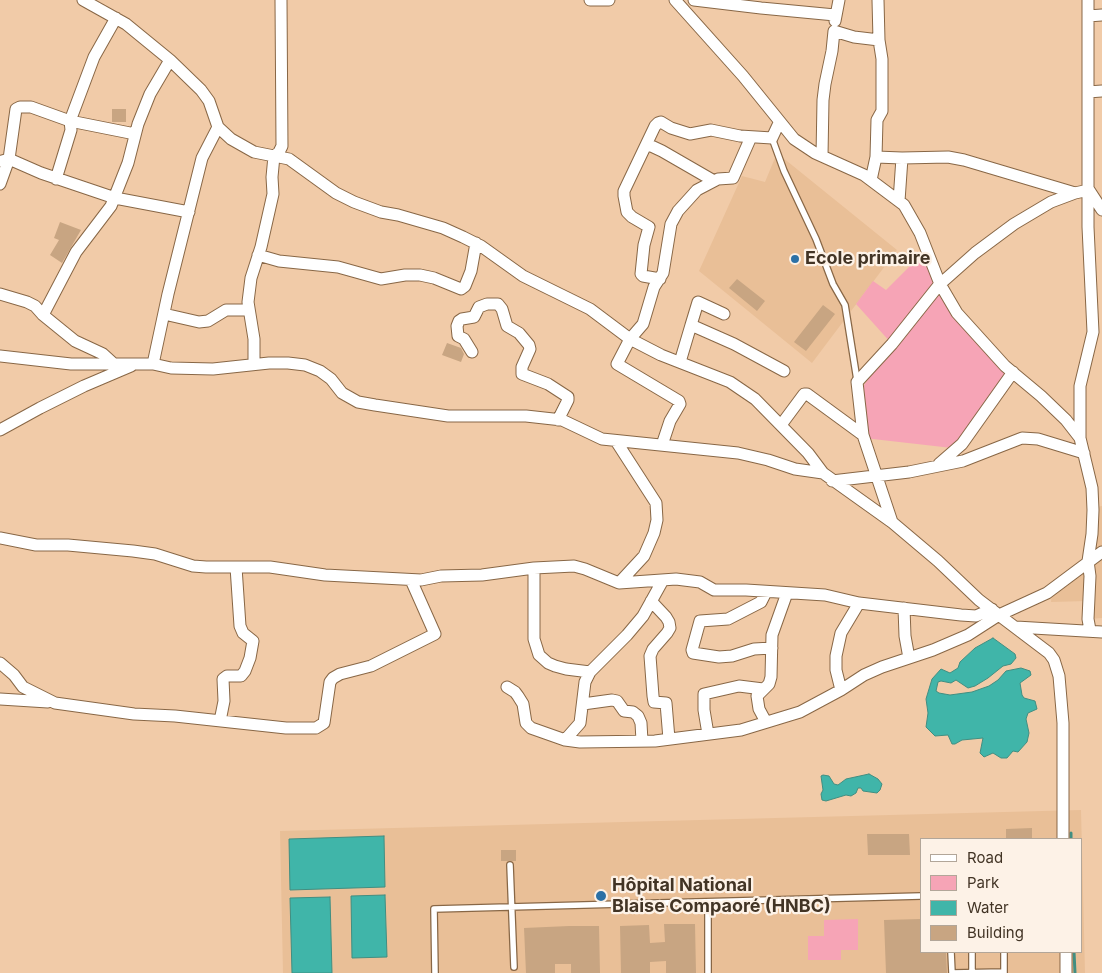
<!DOCTYPE html>
<html>
<head>
<meta charset="utf-8">
<style>
	body { margin:0 }
	#map { position:relative; width:1102px; height:973px; overflow:hidden; background:#f1cba8; font-family:Inter,sans-serif }
	canvas { display:block }
	.legend { position:absolute; left:920px; top:838px; width:162px; height:115px; box-sizing:border-box; background:#fdf2e7; border:1px solid #b2a699; margin:0; padding:6px 9px; list-style:none; font-size:15px; color:#423425 }
	.legend li { display:flex; align-items:center; gap:10px; height:25px }
	.legend b { width:25px; border:1px solid #b2a699 }
</style>
</head>
<body>
<div id="map">
<canvas width="1102" height="973"></canvas>
<ul class="legend">
<li><b style="height:6px;background:#fff"></b>Road</li>
<li><b style="height:14px;background:#f6a4b6"></b>Park</li>
<li><b style="height:14px;background:#40b5a9"></b>Water</li>
<li><b style="height:14px;background:#c8a582"></b>Building</li>
</ul>
</div>
<script>
const c = document.querySelector('canvas').getContext('2d');
c.lineJoin = 'round';
function paint(path, color) { c.fillStyle = color; c.fill(path, 'evenodd'); }
const toPath = rows => new Path2D(rows.map(r => 'M' + r).join(''));
function strokePath(path, color, width, dash) { c.strokeStyle = color; c.lineWidth = width; c.lineCap = dash ? 'butt' : 'round'; c.setLineDash(dash || []); c.stroke(path); }
function drawText(font, color, halo, rows, align = 'center') {
  c.font = font + ' Inter,sans-serif'; c.lineWidth = 4.5; c.setLineDash([]); c.textBaseline = 'middle'; c.strokeStyle = halo; c.fillStyle = color; for (const [text, x, y, turn = 0] of rows) {
    c.save(); c.translate(x, y); c.rotate((+turn || 0) * Math.PI / 180); c.textAlign = isNaN(turn) ? turn : align; if (halo) c.strokeText(text, 0, 0); c.fillText(text, 0, 0); c.restore();
  }
}
const built = toPath([
	[777,153,897,250,812,363,699,271,742,176,765,182],
	[1102,506,1102,618,1088,619,1087,601,1051,602,1052,590,1086,563,1091,508],
	[1081,810,1085,973,283,973,280,831],
	[921,839,1081,839,1081,952,921,952]
]);
const green = toPath([
	[926,250,950,309,1010,373,952,448,864,438,856,397,892,344,856,304,873,281,886,290],
	[858,919,858,950,841,950,841,960,808,960,808,936,824,936,824,920]
]);
const water = toPath([
	[993,638,1015,654,1016,658,1011,664,1003,666,988,678,975,686,968,688,956,680,951,683,941,681,938,682,936,691,939,693,950,695,972,692,989,686,998,680,1006,671,1021,668,1030,671,1031,675,1020,683,1022,695,1024,698,1035,701,1037,709,1028,713,1026,719,1029,733,1027,742,1018,752,1013,751,1007,758,1001,758,993,753,984,757,980,753,983,738,962,740,955,744,952,744,948,735,935,736,926,727,928,713,926,699,932,679,941,669,950,673,958,668,960,662,975,648,993,638],
	[869,774,878,779,882,784,880,790,877,793,863,791,861,788,858,788,856,793,851,796,846,795,826,801,822,800,821,794,823,790,821,776,823,775,829,776,834,784,838,785,846,779,869,774],
	[384,836,385,887,290,890,289,839,384,836],
	[385,895,387,957,352,958,351,896,385,895],
	[330,897,332,973,292,973,290,898,330,897]
]);
const stream = toPath([
	[1071,833,1071,839],
	[1074,952,1075,973]
]);
const building = toPath([
	[112,109,126,109,126,122,112,122],
	[60,222,81,230,62,263,50,255,59,240,54,238],
	[737,279,765,301,757,311,729,288],
	[823,305,835,314,806,351,794,342],
	[447,343,461,348,464,354,461,362,442,355],
	[1032,828,1032,839,1006,839,1006,829],
	[867,834,909,834,910,855,868,855],
	[501,850,516,850,516,861,501,861],
	[921,919,921,952,946,952,947,973,886,973,884,920],
	[664,924,695,924,696,973,666,973,666,961,650,962,650,973,621,973,620,926,649,925,650,943,665,942],
	[569,926,599,926,600,973,571,973,571,964,555,964,555,973,526,973,524,928]
]);
const lane = toPath([
	[772,138,784,171,816,239,833,284,845,305,857,380],
	[510,865,514,967],
	[951,952,952,973,1004,972],
	[972,952,972,972],
	[1004,952,1004,973],
	[435,973,434,909,921,896],
	[708,973,708,902]
]);
const street = toPath([
	[83,0,126,24,170,60,201,90,209,101,218,127,231,139,254,152,289,159,336,193,354,202,381,212,398,215,443,228,463,237,481,246,523,276,590,309,630,339,661,355,730,382,755,399,808,453,823,473],
	[590,0,609,0],
	[675,0,743,76,794,139,815,153,864,175,904,205,920,233,940,284,957,313,1005,366,1041,396,1066,420,1080,438],
	[694,0,761,8,835,15],
	[878,0,879,40],
	[1088,0,1088,227,1093,332,1080,386,1080,438,1092,488,1093,510,1092,534,1088,561,1090,576,1088,619,1090,630],
	[1088,16,1102,15],
	[835,21,839,0],
	[1088,92,1102,91],
	[647,144,662,151,714,181],
	[822,156,823,100,825,84,832,51,834,31,854,37,879,40,882,59,882,111,877,120,876,157,871,180],
	[876,157,902,158,948,157,964,160,1075,193],
	[2,161,9,159,41,173,115,198,189,212],
	[56,179,71,130,70,121,135,134],
	[0,184,9,159,16,109,20,107,31,107,70,121,94,57,116,18],
	[899,201,902,158],
	[258,255,279,261,338,267,381,279,405,275,420,275,434,278,461,289,465,286,471,271,476,243],
	[660,279,643,276,641,274,644,245,649,227,632,217,627,212,624,196,624,191,655,126,658,123,661,122,671,128,690,134,711,130,740,136,772,138,779,123],
	[0,294,27,302,35,306,43,315,75,341,103,354,114,364],
	[164,314,199,322,208,321,226,310,249,310],
	[43,315,76,252,111,206,128,163,138,124,150,94,170,60],
	[691,325,698,302,724,314],
	[472,352,464,339,458,336,457,326,459,321,462,319,474,317,479,307,487,304,498,304,502,309,507,326,519,333,529,345,530,349,522,367,522,374,548,384,568,397,568,400,558,420],
	[0,356,71,364,153,364,171,368,213,369,269,363,288,363,305,365,320,371,331,379,342,393,358,402,375,405,448,416,526,416,562,420,602,439,738,453,768,460,795,469,823,473,893,523,938,561,979,600,1049,653,1054,660,1059,676,1063,723,1063,839],
	[680,362,691,325,734,344,784,371],
	[153,364,168,294,202,158,218,127],
	[254,364,254,339,248,302,251,278,261,247,273,194,272,177,274,156,279,152,282,146,281,0],
	[781,425,804,394,807,394,863,435],
	[0,430,40,408,84,386,131,366],
	[616,441,656,503,657,520,654,533,644,556,619,583],
	[662,445,670,421,680,404,679,401,617,364,630,339,643,324,654,287,663,273,671,224,678,211,697,190,718,179,733,178,751,137],
	[939,464,962,444,1013,372],
	[832,481,909,472,963,461,1022,438,1038,439,1084,453],
	[892,522,863,435,857,382,892,344,939,285,975,253,1014,224,1051,202,1075,193,1089,190,1102,210],
	[0,538,36,545,68,545,133,551,155,554,193,566,206,567,270,567,325,575,421,580,441,576,482,575,534,568,574,566,585,569,619,583,676,579,700,582,714,590,746,590,825,595,859,603,961,615,976,616,992,609],
	[534,568,534,639,539,655,548,663,555,666,566,669,590,672],
	[766,592,761,602,728,619,700,621,692,650,693,653,719,657,732,656,754,649,772,648],
	[651,601,666,617,669,622,670,628,667,633,653,649,650,656,653,696,654,702,666,703,669,739],
	[904,608,905,636,909,658],
	[1016,627,1102,632],
	[0,663,14,675,23,687,55,703,134,714,175,716,286,728,316,728,324,723,330,682,333,678,340,674,371,666,435,634,411,580],
	[507,687,515,692,518,696,523,704,526,723,531,728,565,740,580,742,655,741,741,730,800,712,841,690,864,675,882,667,933,650,968,635,999,615,1047,593,1102,552],
	[841,690,836,670,836,656,841,633,859,603],
	[0,699,48,702],
	[583,704,612,700,617,701,624,711,633,712,638,716,641,723,642,741],
	[220,721,224,701,223,679,227,676,241,676,245,671,250,658,253,641,243,633,240,626,236,567],
	[766,722,759,709,757,696,769,684,771,677,772,635,787,593],
	[708,734,704,710,704,694,739,686,763,689],
	[565,740,580,723,585,682,590,672,627,635,643,616,663,580],
	[1066,952,1066,973]
]);
const markers = [
	[795,259,5,"#2c71a6"],
	[601,896,6,"#2c71a6"]
];
const poiNames = [
	["Ecole primaire",805,259],
	["Hôpital National",612,886],
	["Blaise Compaoré (HNBC)",612,907]
];
paint(built, '#e9bf97');
paint(green, '#f6a4b6');
paint(water, '#40b5a9');
strokePath(water, '#418e81', 1);
strokePath(stream, '#418e81', 3);
paint(building, '#c8a582');
strokePath(lane, '#886746', 8);
strokePath(street, '#886746', 13);
strokePath(lane, '#fff', 5.5);
strokePath(street, '#fff', 11);
for (const [x, y, r, color] of markers) { const dot = new Path2D(); dot.arc(x, y, r, 0, 2 * Math.PI); c.fillStyle = color; c.fill(dot); strokePath(dot, '#fdf2e7', 2); }
drawText('bold 18px', '#423425', '#fdf2e7', poiNames, 'left');
</script>
</body>
</html>
